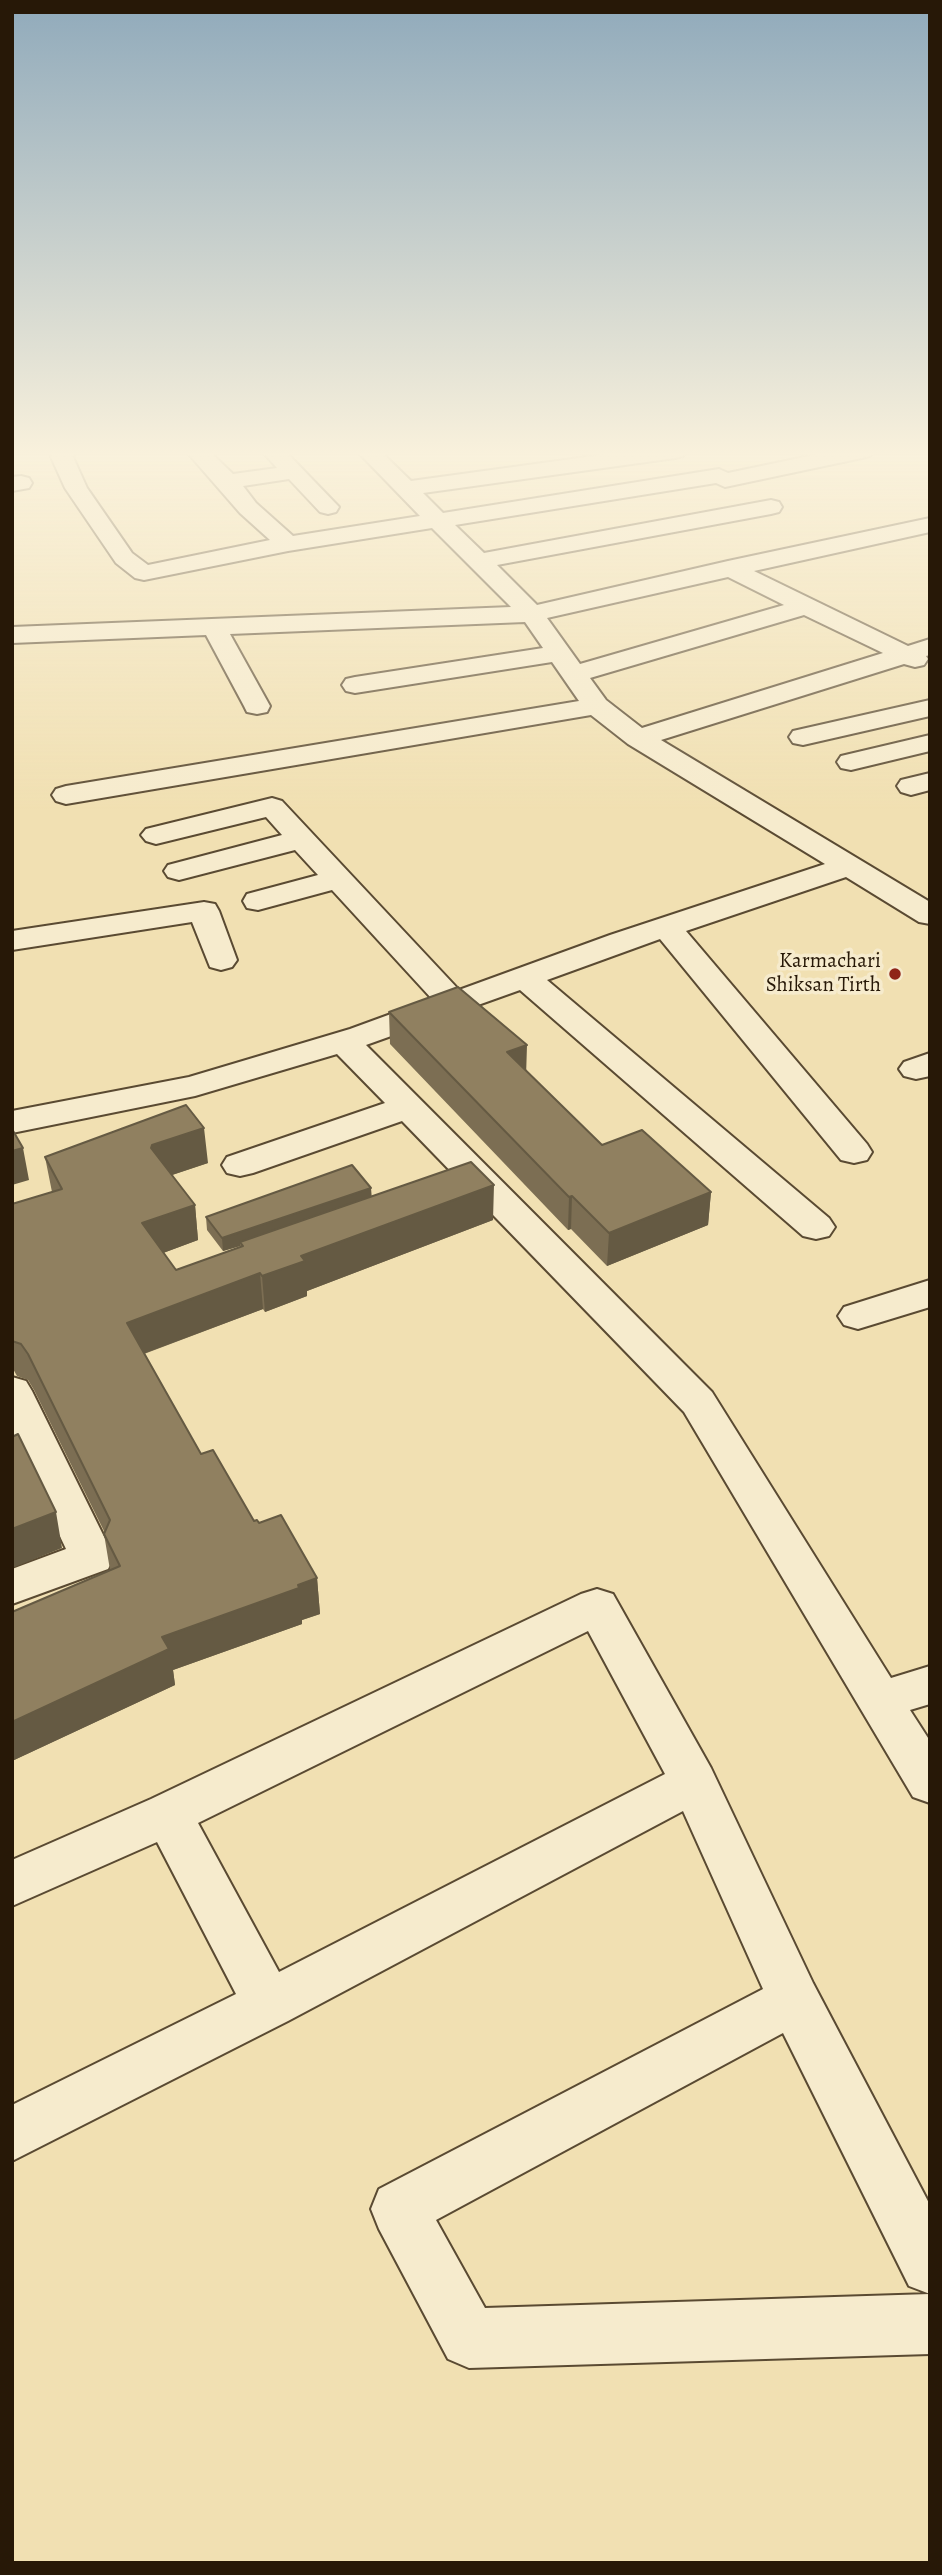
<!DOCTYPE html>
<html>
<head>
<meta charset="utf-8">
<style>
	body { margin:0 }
	#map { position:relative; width:942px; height:2575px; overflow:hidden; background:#f1e0b2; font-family:Alegreya,serif }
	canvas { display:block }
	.frame { position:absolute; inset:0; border:14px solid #271807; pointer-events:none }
</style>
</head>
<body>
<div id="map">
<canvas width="942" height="2575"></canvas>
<div class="frame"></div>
</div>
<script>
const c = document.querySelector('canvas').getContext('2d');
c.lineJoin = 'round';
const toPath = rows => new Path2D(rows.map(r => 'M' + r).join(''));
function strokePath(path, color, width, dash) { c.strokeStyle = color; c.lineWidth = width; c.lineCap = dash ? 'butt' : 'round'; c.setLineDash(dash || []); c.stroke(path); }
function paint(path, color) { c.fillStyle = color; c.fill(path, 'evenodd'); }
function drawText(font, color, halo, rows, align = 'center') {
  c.font = font + ' Alegreya,serif'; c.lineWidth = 7; c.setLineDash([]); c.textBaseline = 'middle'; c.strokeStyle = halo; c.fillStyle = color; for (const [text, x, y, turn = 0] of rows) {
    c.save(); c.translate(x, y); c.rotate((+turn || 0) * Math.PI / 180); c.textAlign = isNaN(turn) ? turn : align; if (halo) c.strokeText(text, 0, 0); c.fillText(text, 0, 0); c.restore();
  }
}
const minor = toPath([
	[54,451,76,451,73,457,87,488,132,553,148,565,270,540,240,513,186,451,209,451,233,474,277,468,262,451,285,451,339,507,336,512,328,514,320,512,289,479,243,486,256,503,293,536,420,516,357,451,380,451,411,481,630,451,686,451,683,456,675,458,423,493,443,513,719,469,728,473,833,451,873,451,870,456,862,458,725,487,716,483,455,525,484,553,771,500,779,502,782,507,779,512,771,514,497,565,537,605,728,561,930,518,930,532,754,571,908,646,930,639,930,655,926,656,928,659,924,665,915,667,904,664,661,740,930,902,930,924,919,922,846,877,686,931,867,1144,872,1152,867,1160,854,1163,841,1160,660,939,547,980,829,1218,835,1227,829,1236,816,1239,803,1236,520,990,366,1045,712,1392,891,1678,930,1666,930,1704,910,1710,930,1741,930,1803,913,1797,684,1412,402,1121,253,1173,240,1176,227,1173,222,1165,227,1157,385,1103,337,1054,195,1096,12,1133,12,1111,189,1077,350,1029,432,999,332,890,258,910,247,908,243,901,247,894,318,875,295,850,179,880,168,877,164,871,168,865,282,835,266,817,156,844,146,841,141,835,146,829,272,798,282,801,459,990,610,935,825,864,628,744,591,715,66,804,56,801,52,795,56,789,66,786,579,701,552,662,355,693,346,691,342,685,346,679,355,677,543,648,525,622,230,634,270,706,267,712,257,714,247,712,244,706,206,635,12,643,12,627,511,607,432,528,288,551,144,580,135,578,116,563,65,488,51,457,54,451],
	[728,577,784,605,580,664,547,618,728,577],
	[804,615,883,653,642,728,606,700,590,678,804,615],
	[21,476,29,478,32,483,29,488,12,491,12,477,21,476],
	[930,700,930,716,803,745,793,743,789,737,793,731,930,700],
	[930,735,930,751,851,770,841,768,837,762,841,756,930,735],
	[930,773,930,790,911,795,901,792,897,786,901,780,930,773],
	[204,902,215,904,219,911,237,960,232,967,221,970,210,967,192,922,12,950,12,931,204,902],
	[930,1053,930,1076,916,1079,904,1076,899,1069,904,1062,930,1053],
	[930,1280,930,1307,858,1329,844,1325,838,1316,844,1307,930,1280],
	[12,1377,26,1381,32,1391,114,1557,108,1569,12,1604,12,1569,66,1549,12,1435,12,1377],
	[597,1589,613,1594,711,1768,813,1983,930,2205,930,2294,909,2286,783,2033,436,2220,485,2308,930,2294,930,2354,469,2368,448,2359,379,2229,371,2209,379,2189,763,1989,683,1811,288,2021,12,2161,12,2105,236,1994,157,1842,12,1906,12,1860,151,1799,581,1594,597,1589],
	[588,1631,665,1774,279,1972,198,1823,588,1631]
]);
const wall = toPath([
	[389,1012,526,1071,602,1145,711,1192,708,1225,607,1266,571,1229,568,1230,390,1044],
	[45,1157,208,1163,172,1175,195,1205,198,1240,163,1253,176,1270,240,1247,240,1246,223,1251,207,1230,206,1217,371,1197,493,1220,307,1291,307,1296,265,1312,263,1309,144,1354,201,1454,254,1521,259,1523,317,1578,320,1614,302,1620,302,1624,173,1670,175,1685,12,1761,12,1612,110,1570,104,1534,105,1533,34,1390,28,1380,17,1376,12,1367,12,1204,52,1192]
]);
const shadedWall = toPath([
	[527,1045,526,1077,507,1052],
	[204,1128,208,1163,157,1180,151,1148,152,1145],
	[23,1148,29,1180,12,1185,12,1151],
	[494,1185,493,1220,307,1291,307,1296,265,1312,262,1276,301,1256],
	[371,1188,372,1200,240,1242,240,1246,223,1251,222,1238],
	[711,1192,708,1225,607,1266,609,1233],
	[572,1196,571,1229,568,1230,569,1197],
	[195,1205,198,1240,147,1259,142,1223],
	[260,1273,263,1309,132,1358,127,1323],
	[56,1512,62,1548,12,1568,12,1529],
	[317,1578,320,1614,302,1620,302,1624,173,1670,175,1685,12,1761,12,1722,162,1637]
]);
const building = toPath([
	[458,987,527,1045,507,1052,602,1145,642,1130,711,1192,609,1233,572,1196,569,1197,389,1012,458,987],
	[186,1105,204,1128,152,1145,151,1148,195,1205,142,1223,176,1270,243,1246,240,1242,471,1162,494,1185,301,1256,305,1261,262,1276,260,1273,127,1323,201,1454,213,1450,254,1521,257,1520,259,1523,281,1515,317,1578,298,1585,299,1588,162,1637,169,1649,12,1722,12,1612,120,1566,104,1534,110,1520,28,1354,21,1344,12,1341,12,1204,62,1189,45,1157,186,1105],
	[12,1129,23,1148,12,1151,12,1129],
	[352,1165,371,1188,222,1238,206,1217,352,1165],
	[18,1434,56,1512,12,1529,12,1437,18,1434]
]);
const markers = [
	[895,974,7,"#8f2418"]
];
const poiNames = [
	["Karmachari",881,962],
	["Shiksan Tirth",881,986]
];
strokePath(minor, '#5a4a32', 4);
paint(minor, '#f6ebcd');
paint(wall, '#7c6e53');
paint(shadedWall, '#655a43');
paint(building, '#908060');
strokePath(building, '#655a43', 2);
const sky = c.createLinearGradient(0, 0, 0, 811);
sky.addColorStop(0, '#90aabb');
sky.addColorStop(0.56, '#f9f1dc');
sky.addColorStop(1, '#f9f1dc00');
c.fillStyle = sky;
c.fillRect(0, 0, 942, 811);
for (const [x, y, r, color] of markers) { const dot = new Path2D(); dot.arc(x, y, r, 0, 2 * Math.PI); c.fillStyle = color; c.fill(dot); strokePath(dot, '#f6ebcd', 2.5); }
drawText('21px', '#271807', '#f6ebcd', poiNames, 'right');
</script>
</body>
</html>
